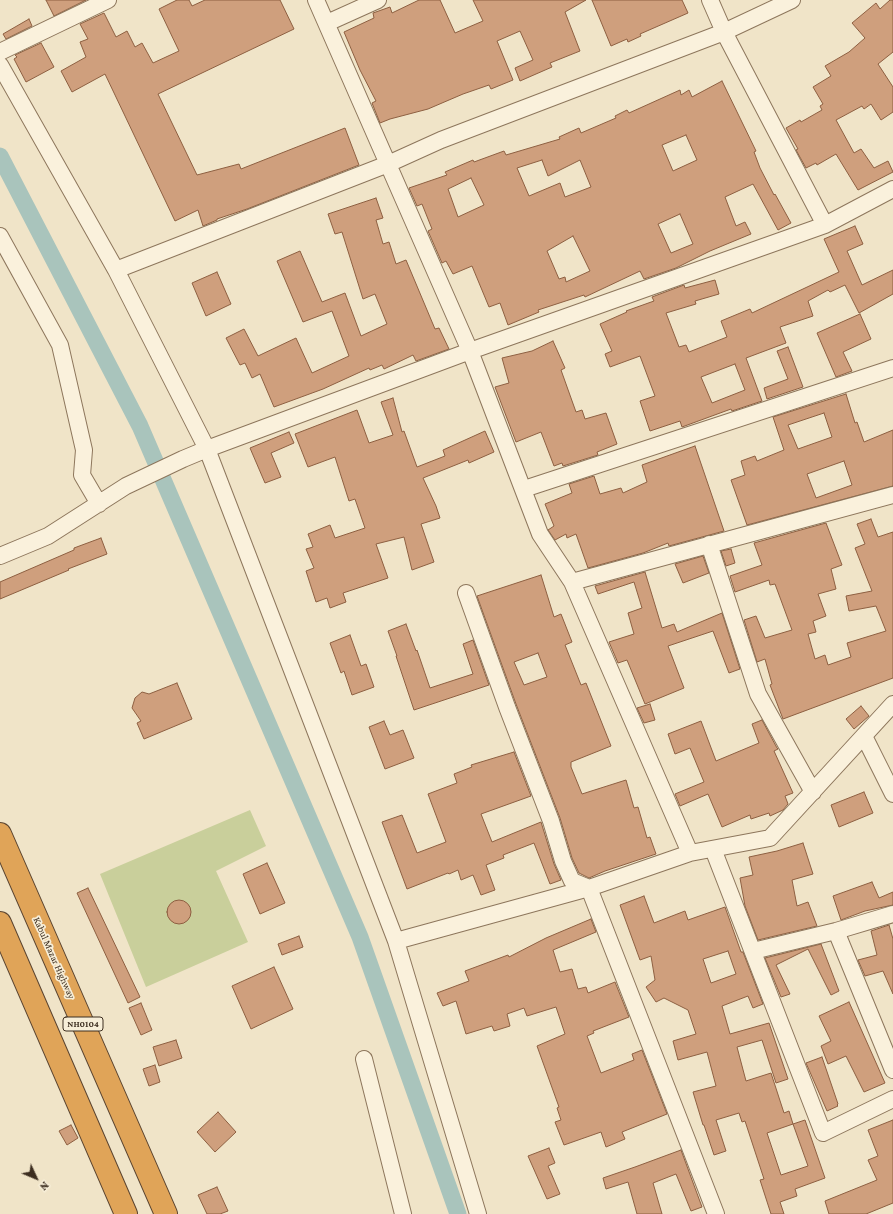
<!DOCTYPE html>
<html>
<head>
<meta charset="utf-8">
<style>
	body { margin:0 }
	#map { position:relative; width:893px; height:1214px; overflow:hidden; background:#f0e4c8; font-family:"Crimson Pro",serif }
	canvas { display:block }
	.north { position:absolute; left:16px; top:1158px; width:40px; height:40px; -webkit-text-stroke:3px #f7eed8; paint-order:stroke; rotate:134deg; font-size:11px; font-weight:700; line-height:16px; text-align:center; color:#3d2e20 }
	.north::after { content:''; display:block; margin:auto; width:14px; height:18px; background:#3d2e20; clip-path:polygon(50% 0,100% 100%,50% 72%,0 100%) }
</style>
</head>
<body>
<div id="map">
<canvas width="893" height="1214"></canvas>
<div class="north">N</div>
</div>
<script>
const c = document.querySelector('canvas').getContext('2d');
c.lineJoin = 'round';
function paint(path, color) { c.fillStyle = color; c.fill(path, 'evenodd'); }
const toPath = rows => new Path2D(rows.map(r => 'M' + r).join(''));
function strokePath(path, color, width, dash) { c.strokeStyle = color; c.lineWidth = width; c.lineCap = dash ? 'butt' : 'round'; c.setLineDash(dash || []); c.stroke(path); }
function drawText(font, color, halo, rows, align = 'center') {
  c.font = font + ' "Crimson Pro",serif'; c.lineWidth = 3.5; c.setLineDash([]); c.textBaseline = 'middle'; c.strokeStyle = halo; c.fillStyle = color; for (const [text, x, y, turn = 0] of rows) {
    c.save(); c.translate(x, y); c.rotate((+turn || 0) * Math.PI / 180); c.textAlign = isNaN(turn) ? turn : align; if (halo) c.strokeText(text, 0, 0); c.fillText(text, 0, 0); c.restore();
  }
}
const green = toPath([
	[250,810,266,846,216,871,248,942,146,987,100,874]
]);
const canal = toPath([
	[0,156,140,426,360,937,458,1214]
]);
const building = toPath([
	[46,0,86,0,54,16,46,0],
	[177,0,189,0,192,6,205,0,280,0,294,29,158,94,197,175,239,164,241,169,345,128,359,165,247,209,217,219,217,220,203,226,198,210,175,221,105,74,72,92,61,71,86,57,80,42,88,39,80,24,104,13,116,37,127,31,135,47,142,43,153,63,179,51,159,9,177,0],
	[419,0,440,0,455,33,483,21,473,0,586,0,565,12,580,51,550,63,552,67,520,81,515,68,533,60,520,31,497,41,513,80,491,89,489,85,463,94,428,109,390,119,380,123,372,103,376,101,360,70,344,32,374,18,373,13,390,7,392,13,419,0],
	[592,0,682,0,688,13,640,34,641,36,628,42,627,39,611,46,592,0],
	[890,0,893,0,893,52,878,64,893,87,893,112,881,120,871,104,864,109,862,106,836,120,854,153,861,149,874,168,888,161,893,172,858,190,836,154,817,165,816,163,806,168,796,150,798,149,786,128,800,120,801,122,822,110,820,106,823,104,813,87,831,76,825,66,849,52,865,38,852,23,876,3,880,9,890,0],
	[29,19,32,26,6,39,3,34,29,19],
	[41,43,54,67,26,82,14,59,17,57,15,55,41,43],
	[722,81,756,151,754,152,760,168,774,195,775,194,791,223,778,230,753,184,725,197,736,226,745,222,751,234,710,251,676,268,644,279,640,271,585,297,584,295,538,310,539,312,508,325,500,303,489,307,472,266,453,274,446,261,442,263,428,231,432,229,422,204,417,206,409,188,447,175,445,172,473,160,474,162,504,151,506,155,560,139,559,137,579,128,581,133,616,118,615,116,627,110,629,113,680,90,681,95,689,90,692,97,722,81],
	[686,135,697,160,673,171,662,145,686,135],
	[542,160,548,176,580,160,591,187,565,197,560,183,529,196,517,168,542,160],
	[471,178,484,205,458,217,448,189,471,178],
	[680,214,693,244,671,253,658,224,680,214],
	[573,236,590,271,566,282,565,277,559,279,547,251,573,236],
	[376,198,383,218,376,220,383,244,389,242,396,264,406,260,435,329,439,328,449,349,416,361,413,355,384,369,382,365,370,370,369,368,323,389,274,407,260,374,252,378,245,363,240,365,226,338,244,329,258,356,296,338,312,373,349,356,332,311,303,322,277,261,300,251,322,302,345,293,361,336,387,324,375,294,363,299,342,232,335,234,328,214,376,198],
	[855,226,863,244,847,251,862,285,893,270,893,294,859,313,845,285,830,292,828,290,808,301,813,316,780,327,786,343,746,358,762,401,732,411,731,409,682,427,680,421,650,431,640,401,655,396,640,356,610,367,605,354,612,351,600,324,627,312,626,311,654,301,652,297,684,285,685,288,715,280,719,294,695,301,696,304,666,313,679,347,686,345,689,352,727,337,721,321,750,309,752,313,839,272,824,239,855,226],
	[735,364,745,390,712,403,701,377,735,364],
	[217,272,231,304,206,316,192,283,217,272],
	[860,314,871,339,843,352,852,371,836,377,817,333,860,314],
	[553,341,565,368,561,370,576,412,582,410,585,419,606,413,617,444,597,452,598,455,563,466,562,463,554,466,541,432,516,442,495,387,509,383,502,358,532,351,553,341],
	[788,347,803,387,767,399,764,388,788,379,777,351,788,347],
	[846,394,855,423,857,422,864,442,893,430,893,486,747,525,731,480,745,475,741,461,755,456,757,461,784,450,773,417,846,394],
	[824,413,832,437,798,449,788,425,824,413],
	[844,461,852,485,816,498,807,474,844,461],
	[393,398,402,432,404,431,417,467,445,456,443,450,485,431,494,452,469,463,468,460,423,478,436,506,440,518,421,524,434,562,412,570,404,537,376,544,388,578,343,593,346,602,330,608,327,598,316,602,306,571,314,568,306,549,313,547,308,534,330,525,335,538,365,528,355,499,349,501,335,457,308,467,295,434,357,410,369,443,393,435,381,402,393,398],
	[289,432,294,443,271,453,281,477,265,483,250,448,289,432],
	[695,446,724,531,669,546,668,543,643,553,588,568,576,534,567,538,566,534,555,540,548,530,554,526,545,504,572,493,569,484,594,476,600,494,621,488,623,493,647,482,642,465,695,446],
	[871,519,878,537,893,532,893,678,783,719,770,685,772,684,765,659,757,662,744,620,756,616,765,638,792,630,775,584,770,585,769,580,735,592,730,576,762,565,754,543,826,523,842,565,831,569,836,589,818,594,826,616,813,621,816,632,808,634,815,659,825,655,828,665,851,657,847,643,886,631,876,606,849,611,846,596,872,591,855,548,865,544,857,524,871,519],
	[101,538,107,554,68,569,69,570,0,599,0,582,74,550,74,548,101,538],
	[731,549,735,563,726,566,721,551,731,549],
	[703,556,709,573,683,583,675,564,703,556],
	[645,572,662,628,674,624,677,632,722,613,740,669,729,673,713,631,668,646,684,688,645,704,627,660,618,663,609,642,634,634,628,613,642,608,634,582,598,594,595,586,645,572],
	[541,575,554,617,561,614,572,642,565,645,581,685,586,683,611,746,571,762,571,767,582,794,626,780,634,808,638,807,647,838,650,837,656,854,605,871,589,878,579,873,572,858,560,818,516,704,477,596,541,575],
	[538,653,547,677,524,685,514,662,538,653],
	[406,624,416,651,417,650,430,688,473,674,463,644,473,640,489,685,414,710,396,656,397,656,388,631,406,624],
	[350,635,361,666,366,664,374,687,352,695,344,671,341,673,330,643,350,635],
	[177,683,192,719,144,739,137,723,141,721,132,708,135,698,142,692,149,694,177,683],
	[650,704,655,720,644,723,637,708,650,704],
	[861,706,869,716,854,729,846,719,861,706],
	[762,720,777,748,778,749,774,751,793,793,785,796,788,804,783,810,770,816,769,813,751,819,750,815,722,827,708,794,680,806,675,794,704,782,690,748,675,754,668,734,701,721,716,761,759,743,752,724,762,720],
	[384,721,390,735,403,730,414,758,385,769,369,727,384,721],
	[514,752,531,796,481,814,492,842,541,822,554,864,561,880,550,884,534,843,503,855,504,858,486,865,495,890,481,895,473,875,461,880,458,870,449,874,448,873,407,889,382,822,402,815,417,853,446,842,428,794,457,783,454,774,472,767,471,765,514,752],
	[864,792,873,813,839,827,831,805,864,792],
	[803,843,813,874,792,880,797,906,808,902,817,926,758,940,745,906,740,878,753,875,749,857,777,851,803,843],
	[267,863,285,903,260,914,243,874,267,863],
	[872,882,879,898,893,892,893,905,865,911,841,920,833,896,872,882],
	[88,888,140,997,128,1003,77,893,88,888],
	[644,896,654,923,685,911,688,920,725,907,741,952,743,952,763,1004,753,1008,748,996,722,1006,730,1034,769,1023,788,1079,776,1083,762,1040,737,1047,746,1081,771,1073,784,1113,789,1111,793,1124,767,1133,781,1175,808,1166,793,1124,805,1120,825,1178,795,1189,797,1196,780,1202,784,1214,771,1214,760,1180,764,1179,745,1121,742,1122,739,1113,716,1120,726,1151,714,1155,704,1125,703,1125,693,1092,716,1086,707,1052,678,1060,673,1041,696,1034,688,1010,664,998,656,1002,646,987,655,980,651,956,640,960,620,905,644,896],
	[728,951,736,974,711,983,703,959,728,951],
	'167 912a12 12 0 1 1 24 0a12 12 0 1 1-24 0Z',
	[591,919,596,932,553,950,560,972,572,969,578,989,586,987,588,993,615,982,629,1017,593,1031,594,1033,587,1036,601,1073,634,1060,632,1054,642,1050,667,1114,622,1132,625,1139,606,1147,601,1132,564,1145,555,1122,561,1120,557,1108,559,1107,537,1046,565,1034,556,1007,527,1016,524,1008,507,1014,510,1026,494,1031,492,1026,466,1034,456,1001,443,1006,437,993,469,981,465,971,508,955,509,957,546,938,591,919],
	[889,925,893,939,893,994,883,971,865,976,858,960,877,955,871,931,889,925],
	[299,936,303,947,282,955,278,944,299,936],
	[821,944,839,991,831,995,808,949,776,965,790,994,781,997,765,958,821,944],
	[274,967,293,1009,251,1029,232,986,274,967],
	[849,1002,885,1083,864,1092,846,1056,828,1064,821,1046,831,1041,819,1016,849,1002],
	[141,1003,152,1030,141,1035,129,1008,141,1003],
	[176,1040,182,1058,159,1066,153,1047,176,1040],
	[822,1057,838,1104,837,1105,838,1106,827,1111,806,1063,822,1057],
	[155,1065,160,1082,149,1086,143,1069,155,1065],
	[218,1112,236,1132,215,1152,197,1132,218,1112],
	[893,1120,893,1203,866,1214,829,1214,825,1201,877,1180,868,1160,878,1156,868,1130,893,1120],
	[71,1125,78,1138,67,1145,59,1131,71,1125],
	[549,1148,555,1163,548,1166,560,1194,547,1199,528,1156,549,1148],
	[681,1150,702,1207,691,1211,676,1174,653,1183,662,1214,637,1214,628,1182,606,1189,603,1178,635,1167,681,1150],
	[217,1187,228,1211,220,1214,207,1214,198,1195,217,1187]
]);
const minor = toPath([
	[316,0,470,351,540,534,572,582,690,853],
	[710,0,724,32,825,225],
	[327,23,378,0],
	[0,52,108,0],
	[0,65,116,270,207,449,396,941,478,1214],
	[0,236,60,345,84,450,82,475,99,504],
	[116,270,388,164,441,140,724,32,792,0],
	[524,489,893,368],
	[709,544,758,694,813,792],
	[0,556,48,536,126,486,183,459,207,449,470,351,825,225,893,189],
	[572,582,893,495],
	[466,593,507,707,551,821,563,861,572,881,589,888,716,1214],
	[864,736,893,794],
	[713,849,823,1133,893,1099],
	[836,931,893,1070],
	[396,941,589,888,690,853,770,838,893,704],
	[753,951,836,931,893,914],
	[364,1059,403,1214]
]);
const highway = toPath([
	[0,834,166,1214],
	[0,923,126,1214]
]);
const shields = [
	[83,1024,40]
];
const shieldNames = [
	["NH0104",83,1024]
];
const streetNames = [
	["Kabul Mazar Highway",54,958,66]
];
paint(green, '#c9cf9b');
strokePath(canal, '#a9c4bc', 17);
paint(building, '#cf9f7d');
strokePath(building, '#8d5f41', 1);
strokePath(minor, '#8d765c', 18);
strokePath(highway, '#5b4430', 24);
strokePath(minor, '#faf1dc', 16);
strokePath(highway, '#e0a458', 22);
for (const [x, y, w] of shields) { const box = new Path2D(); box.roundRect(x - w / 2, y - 7, w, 14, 3); c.fillStyle = '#f7eed8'; c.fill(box); strokePath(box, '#3d2e20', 1); }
drawText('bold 9px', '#3d2e20', null, shieldNames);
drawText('10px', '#3d2e20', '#f7eed8', streetNames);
</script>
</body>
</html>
